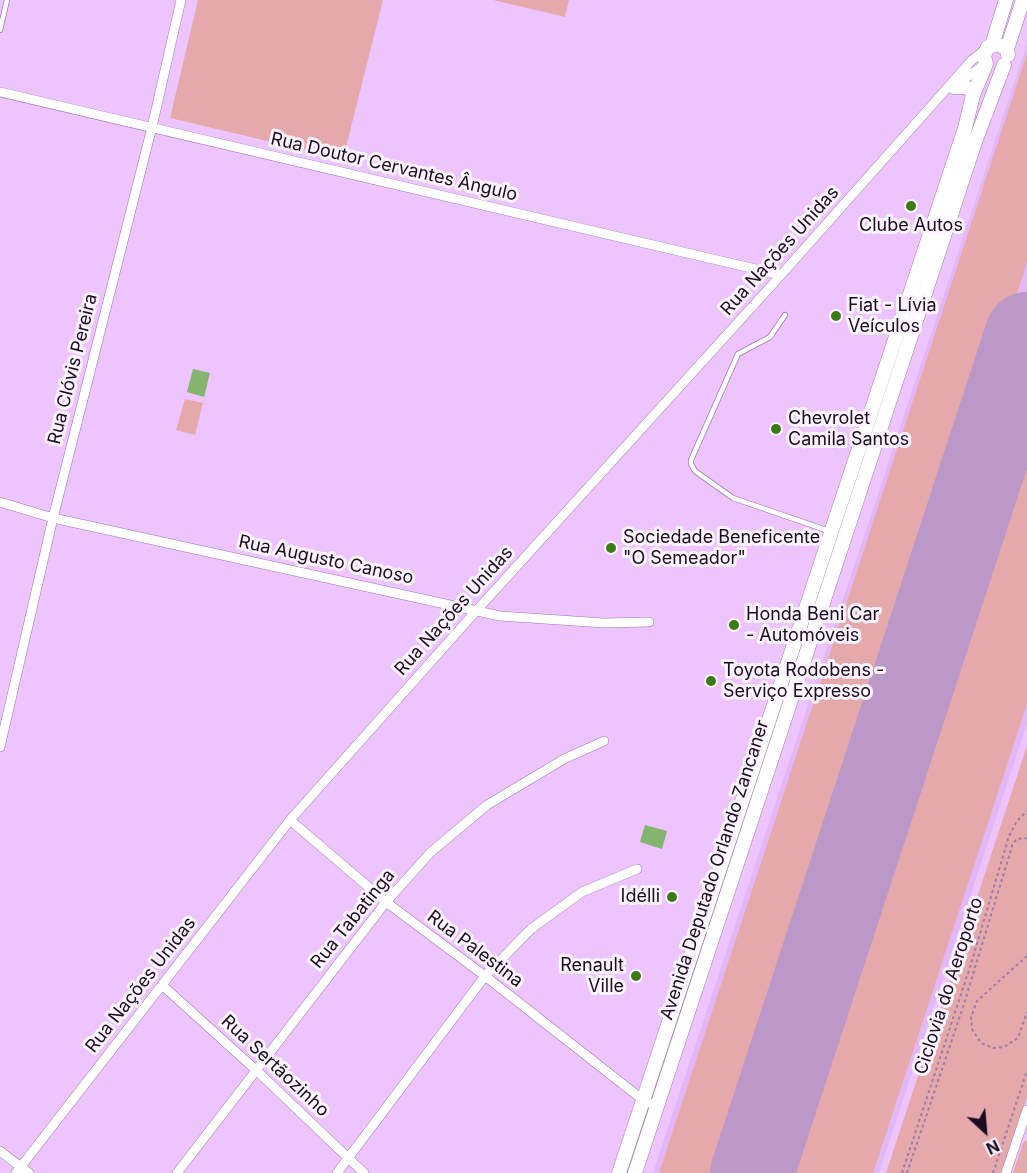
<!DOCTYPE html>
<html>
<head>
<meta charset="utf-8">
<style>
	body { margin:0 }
	#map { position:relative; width:1027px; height:1173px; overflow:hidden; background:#edc4fd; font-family:Inter,sans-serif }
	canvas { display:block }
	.north { position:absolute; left:955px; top:1101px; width:60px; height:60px; -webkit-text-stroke:4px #fbf3fe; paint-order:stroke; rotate:154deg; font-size:16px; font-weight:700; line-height:24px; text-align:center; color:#1b0c20 }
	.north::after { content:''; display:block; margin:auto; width:21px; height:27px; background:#1b0c20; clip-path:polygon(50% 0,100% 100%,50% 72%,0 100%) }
</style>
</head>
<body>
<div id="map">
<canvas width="1027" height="1173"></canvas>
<div class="north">N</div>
</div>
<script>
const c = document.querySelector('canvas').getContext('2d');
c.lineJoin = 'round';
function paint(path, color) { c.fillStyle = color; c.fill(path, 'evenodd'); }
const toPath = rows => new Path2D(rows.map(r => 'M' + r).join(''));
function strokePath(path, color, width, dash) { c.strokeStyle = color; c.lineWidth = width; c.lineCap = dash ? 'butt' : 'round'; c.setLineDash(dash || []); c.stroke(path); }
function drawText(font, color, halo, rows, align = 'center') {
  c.font = font + ' Inter,sans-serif'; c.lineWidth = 6; c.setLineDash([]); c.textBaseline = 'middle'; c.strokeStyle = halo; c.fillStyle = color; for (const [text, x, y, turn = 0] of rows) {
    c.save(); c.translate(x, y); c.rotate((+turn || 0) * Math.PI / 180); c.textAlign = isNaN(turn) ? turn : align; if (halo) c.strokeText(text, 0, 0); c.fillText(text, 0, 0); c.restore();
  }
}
const built = toPath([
	[1027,44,1027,724,879,1173,653,1173]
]);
const green = toPath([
	[198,0,383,0,343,159,170,118],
	[493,0,569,0,565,17],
	[1027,54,1027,262,730,1173,659,1173],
	[185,399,203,403,195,435,176,430],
	[1027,401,1027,704,873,1173,772,1173],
	[1027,746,1027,1097,1022,1112,1002,1173,886,1173],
	[1027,1140,1027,1173,1013,1173,1023,1143]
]);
const water = toPath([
	[193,369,210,373,204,397,187,392],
	[645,825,667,831,662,849,640,842]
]);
const runway = toPath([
	[752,1173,1027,334]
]);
const path = toPath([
	[1027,956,977,1001,971,1017,972,1029,981,1043,993,1048,1004,1047,1018,1038,1027,1012],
	[902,1173,971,964,1009,836,1017,821,1027,811],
	[907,1173,963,1007,1013,843,1017,839,1027,838],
	[993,1173,1027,1071]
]);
const service = toPath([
	[0,30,7,0],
	[785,315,770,337,738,354,691,460,691,464,695,471,733,498,829,531]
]);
const minor = toPath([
	[955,86,985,64],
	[0,92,781,275],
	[0,502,53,518,500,616,604,623,649,622],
	[0,747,53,518,152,127,181,0],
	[290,820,386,902,485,976,643,1100,656,1106],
	[162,985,257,1071,364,1173],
	[0,1151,29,1173],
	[16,1173,290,820,477,610,781,275,972,60,986,49],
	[177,1173,386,902,431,852,487,805,564,759,604,741],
	[337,1173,485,976,531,929,582,892,637,869],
	[1006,1173,1027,1110]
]);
const secondary = toPath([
	[992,45,1006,0],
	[1008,55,1007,49,1023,0],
	[954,87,965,87,971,90,973,95],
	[619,1173,965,128,973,95,986,64,984,56,986,51,988,47,997,44,1007,49],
	[635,1173,975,142,1004,65]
]);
const markers = [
	[911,206,6,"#3c7a15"],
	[836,316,6,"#3c7a15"],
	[776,429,6,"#3c7a15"],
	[611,548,6,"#3c7a15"],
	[734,625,6,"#3c7a15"],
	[711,681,6,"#3c7a15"],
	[672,897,6,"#3c7a15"],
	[636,976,6,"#3c7a15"]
];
const streetNames = [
	["Rua Doutor Cervantes Ângulo",394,167,13],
	["Rua Nações Unidas",780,251,-48],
	["Rua Clóvis Pereira",73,369,-76],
	["Rua Augusto Canoso",326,560,12],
	["Rua Nações Unidas",454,611,-48],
	["Avenida Deputado Orlando Zancaner",715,870,-72],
	["Rua Tabatinga",353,919,-51],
	["Rua Palestina",475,949,37],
	["Rua Nações Unidas",141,985,-52],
	["Ciclovia do Aeroporto",949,986,-72],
	["Rua Sertãozinho",275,1066,43]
];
const poiNames = [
	["Clube Autos",911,226,"center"],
	["Fiat - Lívia",848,306],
	["Veículos",848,327],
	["Chevrolet",788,419],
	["Camila Santos",788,440],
	["Sociedade Beneficente",623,538],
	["\"O Semeador\"",623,559],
	["Honda Beni Car",746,615],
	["- Automóveis",746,636],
	["Toyota Rodobens -",723,671],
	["Serviço Expresso",723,692],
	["Idélli",660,897,"right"],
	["Renault",624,966,"right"],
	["Ville",624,987,"right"]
];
paint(built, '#e3b6f5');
paint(green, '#e6a9ab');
paint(water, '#84b56e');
strokePath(runway, '#bc98c9', 84);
strokePath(service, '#9f79ae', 6);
strokePath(minor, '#9f79ae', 10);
strokePath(secondary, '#9f79ae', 15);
strokePath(path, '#9c7da8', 2, [3, 3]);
strokePath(service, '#fff', 4.5);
strokePath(minor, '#fff', 9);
strokePath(secondary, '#fff', 14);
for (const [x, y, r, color] of markers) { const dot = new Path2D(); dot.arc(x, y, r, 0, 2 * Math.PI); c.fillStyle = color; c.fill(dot); strokePath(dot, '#fbf3fe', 2); }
drawText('18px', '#1b0c20', '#fbf3fe', streetNames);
drawText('18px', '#1b0c20', '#fbf3fe', poiNames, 'left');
</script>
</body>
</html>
